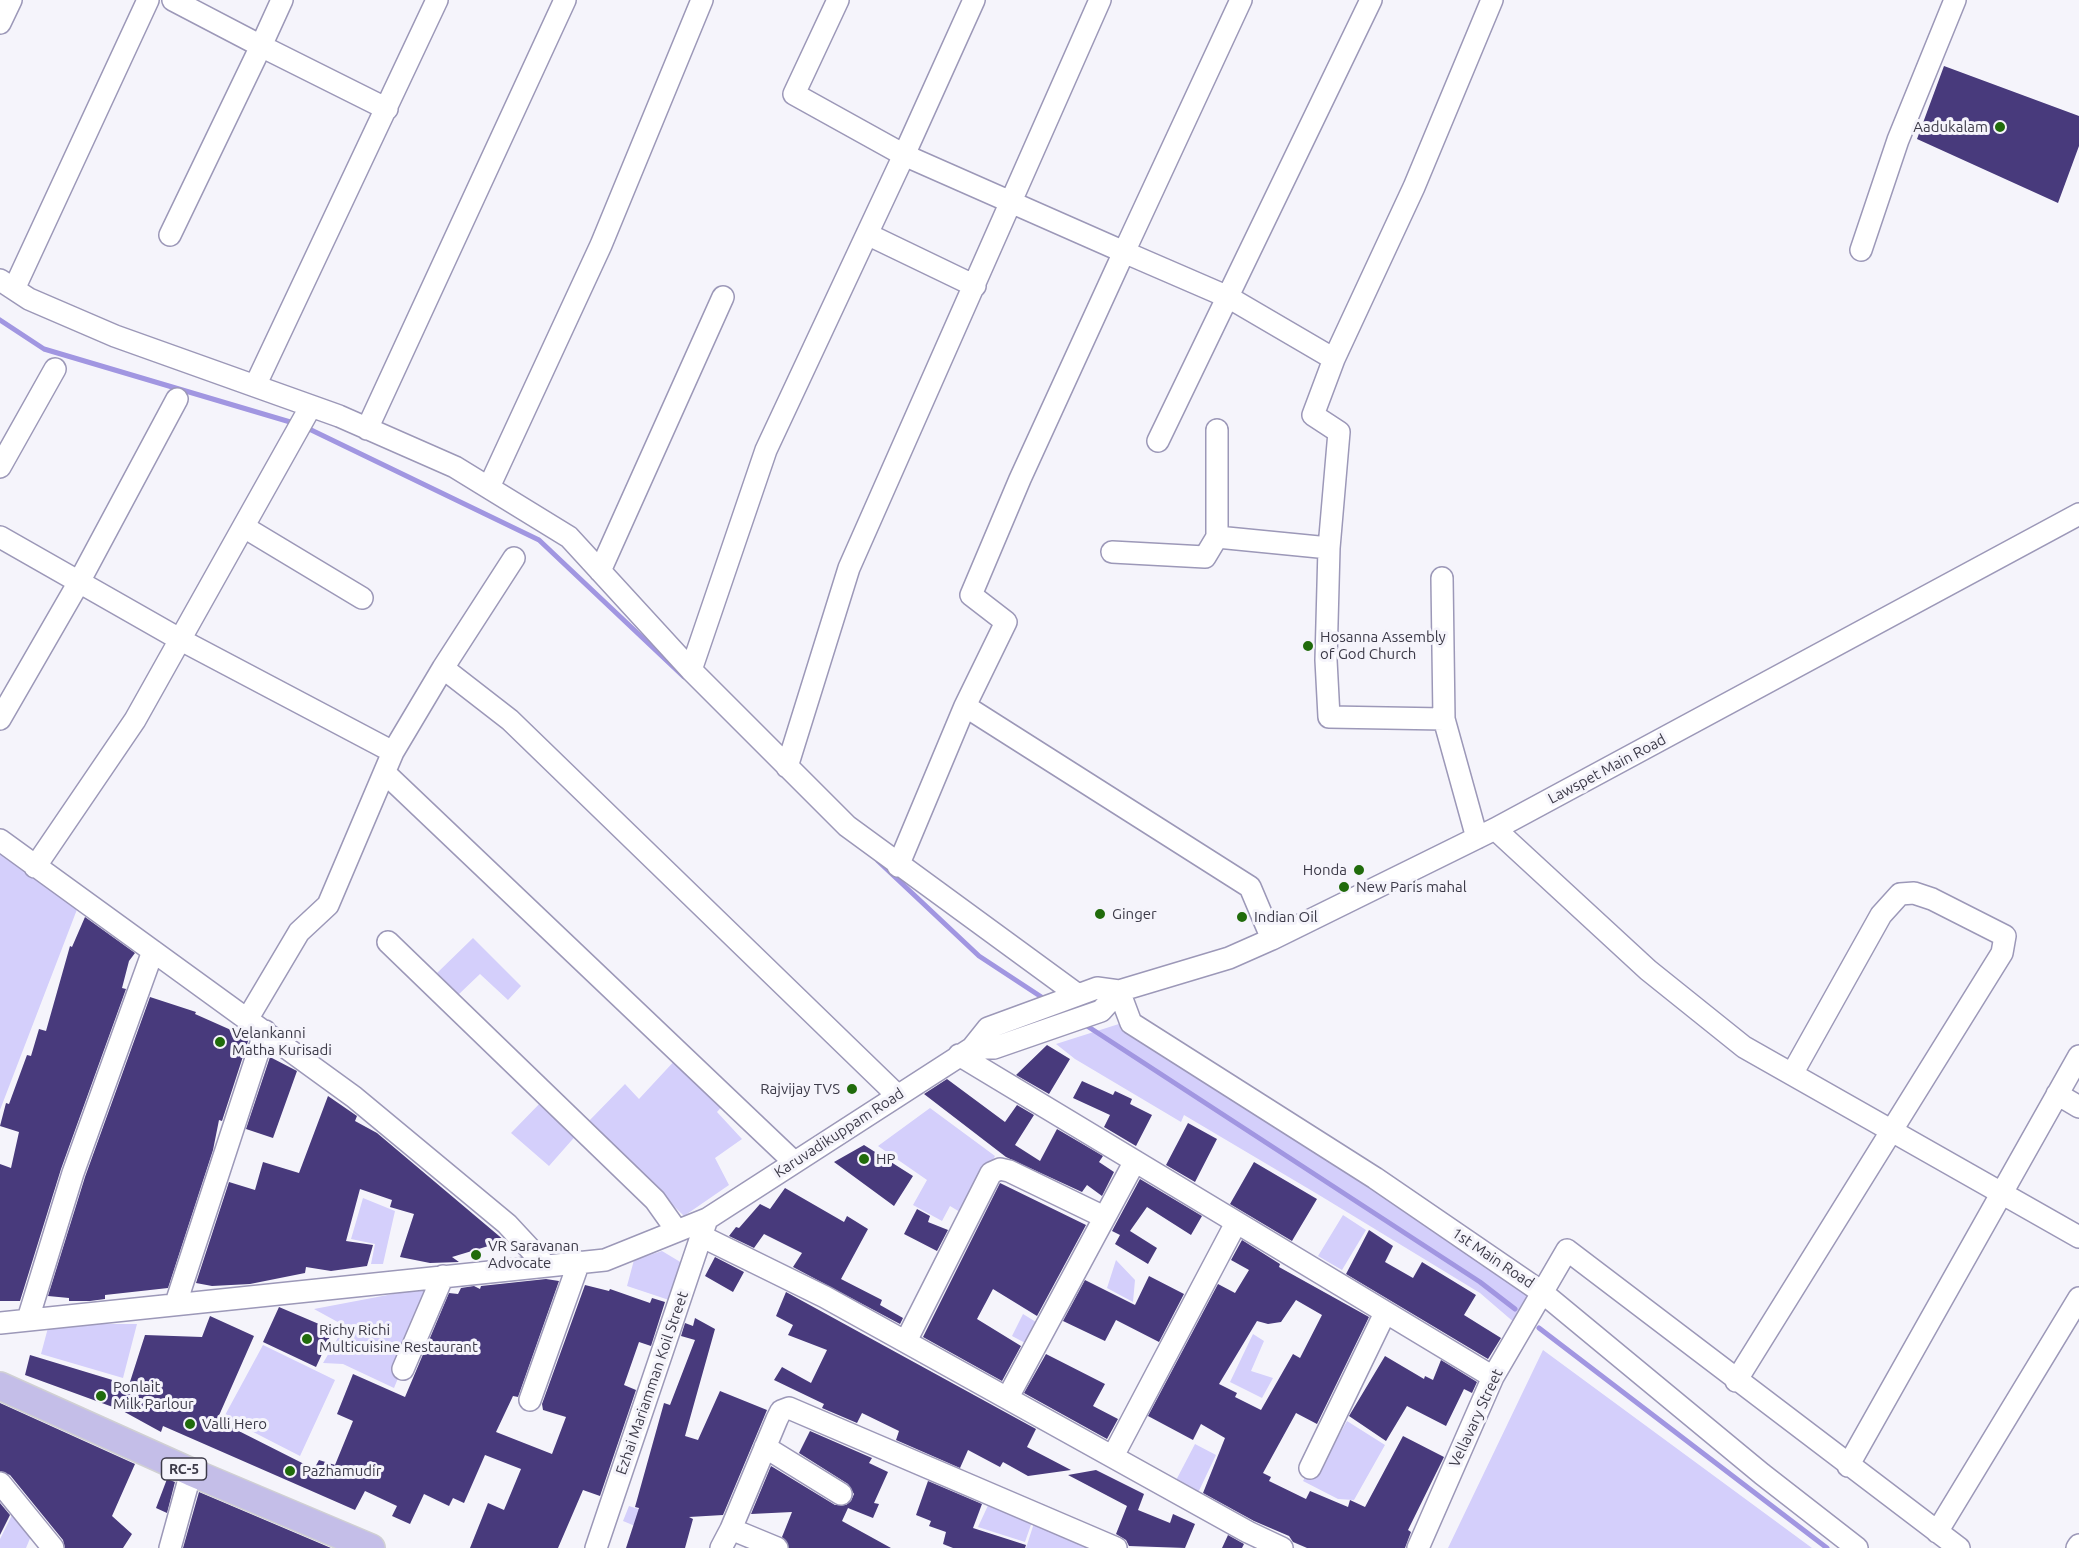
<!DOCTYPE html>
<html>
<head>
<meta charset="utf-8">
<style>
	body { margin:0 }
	canvas { display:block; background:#f5f4fb }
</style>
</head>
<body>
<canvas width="2079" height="1548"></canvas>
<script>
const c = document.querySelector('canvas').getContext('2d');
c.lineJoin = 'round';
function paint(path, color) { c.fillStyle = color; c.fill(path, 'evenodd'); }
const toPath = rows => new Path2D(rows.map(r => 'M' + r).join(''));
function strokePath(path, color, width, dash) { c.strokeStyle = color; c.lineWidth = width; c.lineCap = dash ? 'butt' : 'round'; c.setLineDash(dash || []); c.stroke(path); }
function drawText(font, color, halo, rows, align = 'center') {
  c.font = font + ' Ubuntu,sans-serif'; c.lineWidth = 6; c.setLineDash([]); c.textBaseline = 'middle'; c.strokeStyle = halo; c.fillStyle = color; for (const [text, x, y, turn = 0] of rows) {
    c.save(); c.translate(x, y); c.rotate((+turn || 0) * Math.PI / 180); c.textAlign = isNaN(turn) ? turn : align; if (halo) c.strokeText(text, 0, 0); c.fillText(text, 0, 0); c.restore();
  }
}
const green = toPath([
	[0,840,81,899,0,1110],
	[473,938,521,986,508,1000,480,974,458,995,436,974],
	[1122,1023,1535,1292,1516,1324,1480,1293,1319,1195,1184,1115,1181,1122,1075,1059,1056,1044],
	[678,1057,726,1102,717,1112,742,1139,715,1158,729,1185,684,1216,588,1122,625,1084,639,1099],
	[545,1098,579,1132,549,1166,511,1133],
	[930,1108,995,1156,965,1215,950,1206,942,1221,913,1205,927,1180,878,1146],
	[363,1198,395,1211,383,1264,371,1264,375,1244,351,1239],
	[1343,1215,1366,1230,1342,1270,1318,1256],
	[662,1251,687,1266,675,1302,627,1286,634,1260],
	[1116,1260,1135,1280,1133,1302,1107,1288],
	[430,1287,434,1290,394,1388,343,1364,323,1363,345,1326,314,1309],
	[1023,1314,1036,1322,1029,1345,1012,1336],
	[49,1324,137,1324,123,1378,41,1354],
	[1253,1334,1264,1341,1251,1371,1273,1378,1262,1398,1230,1382],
	[263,1345,335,1380,300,1456,224,1417],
	[1543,1350,1812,1548,1448,1548],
	[1347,1421,1385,1445,1354,1500,1338,1499,1303,1481,1330,1431,1339,1435],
	[1195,1444,1216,1455,1196,1497,1173,1486],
	[991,1499,1034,1516,1025,1542,978,1527],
	[629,1506,681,1523,676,1543,623,1521],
	[12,1515,31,1536,26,1548,0,1548,0,1539],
	[1036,1517,1108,1548,1026,1548]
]);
const stream = toPath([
	[0,320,44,349,297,424],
	[305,427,539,540,684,677],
	[878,861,979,956,1046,1000],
	[1084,1024,1480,1282,1515,1309],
	[1539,1328,1827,1548]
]);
const building = toPath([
	[1944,66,2079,116,2079,146,2058,203,1917,139],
	[85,917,135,953,129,961,122,988,126,989,61,1169,20,1301,0,1301,0,1164,11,1168,19,1132,0,1126,6,1103,9,1104,27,1055,31,1056,39,1029,46,1031,70,946,72,947],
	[150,997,196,1012,195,1014,249,1038,222,1121,219,1120,213,1150,168,1288,105,1295,105,1299,90,1301,69,1301,69,1298,48,1296,85,1177],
	[1047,1045,1070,1059,1049,1094,1016,1075],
	[270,1057,297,1071,273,1138,246,1129],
	[947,1079,1005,1122,1017,1105,1034,1115,1015,1145,1040,1161,1057,1129,1103,1156,1099,1162,1114,1172,1102,1196,1087,1185,1082,1192,1006,1157,924,1094],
	[1082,1081,1113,1095,1115,1091,1132,1099,1130,1104,1152,1115,1136,1146,1104,1127,1110,1115,1073,1098],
	[328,1096,357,1116,355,1121,377,1133,505,1241,452,1257,459,1262,430,1263,400,1257,414,1214,390,1207,392,1200,360,1189,346,1241,373,1245,367,1266,331,1271,306,1267,305,1273,250,1284,212,1286,196,1283,229,1182,255,1190,263,1162,299,1173],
	[1188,1123,1217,1139,1195,1182,1166,1165],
	[864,1145,913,1176,894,1206,834,1162],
	[1254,1162,1317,1199,1292,1241,1230,1204],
	[1140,1179,1202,1216,1191,1235,1147,1207,1130,1231,1157,1248,1148,1264,1115,1244,1120,1235,1112,1231],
	[1000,1183,1086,1225,1037,1316,993,1289,977,1319,1021,1346,1002,1381,923,1337],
	[785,1188,844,1222,847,1216,868,1229,841,1279,882,1300,880,1305,903,1318,900,1324,793,1267,802,1253,764,1234,754,1248,729,1236,736,1227,739,1228,760,1204,770,1209],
	[917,1209,930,1216,928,1222,948,1230,937,1251,904,1234],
	[1369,1230,1393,1246,1385,1262,1413,1278,1422,1262,1476,1295,1464,1315,1501,1338,1488,1359,1346,1274],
	[1242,1240,1280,1264,1279,1267,1369,1317,1317,1424,1296,1413,1263,1473,1271,1477,1269,1481,1306,1499,1310,1491,1348,1507,1350,1500,1365,1507,1403,1436,1444,1457,1408,1530,1411,1532,1405,1548,1307,1548,1293,1542,1289,1536,1254,1521,1203,1493,1225,1438,1201,1424,1193,1440,1148,1416,1218,1284,1235,1293,1249,1270,1231,1260],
	[1296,1300,1322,1315,1300,1358,1293,1354,1261,1410,1235,1397,1237,1393,1219,1384,1257,1321,1268,1324,1281,1322],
	[715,1257,744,1272,733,1292,705,1276],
	[1149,1276,1184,1294,1159,1342,1116,1320,1105,1341,1063,1321,1085,1280,1135,1305],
	[546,1279,559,1281,518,1397,513,1396,496,1432,552,1454,566,1417,543,1410,542,1404,585,1285,609,1291,610,1289,650,1303,652,1298,665,1302,651,1346,639,1342,624,1385,636,1390,600,1496,583,1490,558,1548,470,1548,488,1503,504,1510,521,1469,485,1455,464,1503,453,1498,449,1506,424,1494,410,1524,392,1516,397,1506,365,1491,355,1510,163,1426,161,1432,121,1410,25,1375,30,1355,129,1385,145,1335,202,1337,210,1316,254,1336,217,1420,314,1469,319,1460,335,1465,353,1421,337,1414,353,1374,405,1397,449,1293,458,1294,461,1288,474,1286,480,1289,481,1286],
	[786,1292,1036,1429,1027,1447,1071,1470,1028,1476,1003,1462,1000,1467,968,1450,960,1468,896,1440,899,1431,862,1413,857,1423,822,1408,824,1404,774,1380,782,1367,811,1383,827,1350,788,1335,793,1325,776,1316],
	[279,1307,333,1330,316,1367,263,1342],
	[695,1318,715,1329,685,1436,698,1440,720,1391,767,1410,723,1515,689,1517,693,1519,685,1548,626,1548,639,1508,635,1507,664,1403,670,1405,695,1340,681,1336,685,1323,693,1326],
	[1046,1354,1105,1384,1093,1406,1118,1419,1107,1439,1024,1393],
	[1385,1356,1424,1379,1425,1376,1433,1380,1441,1360,1477,1382,1472,1393,1464,1389,1446,1426,1407,1406,1386,1441,1349,1416],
	[0,1403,135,1464,112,1516,132,1534,123,1548,65,1548,63,1540,10,1475,0,1471],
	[810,1431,872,1458,869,1463,888,1472,874,1503,879,1504,873,1518,848,1508,842,1521,891,1548,789,1548,782,1537,792,1512,751,1514,771,1466,835,1505,846,1505,851,1501,854,1494,848,1484,799,1453],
	[1096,1470,1144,1494,1138,1510,1170,1523,1173,1514,1195,1524,1185,1548,1129,1546,1126,1540,1116,1534,1127,1506,1068,1475],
	[167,1479,175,1482,167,1513,156,1508],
	[928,1481,982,1504,973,1528,1026,1545,1025,1548,953,1548,943,1544,946,1532,929,1526,931,1521,916,1515],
	[199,1492,331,1548,183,1548],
	[0,1503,10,1515,0,1535],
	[1228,1535,1244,1544,1242,1548,1222,1548]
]);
const minor = toPath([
	[282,0,261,46,387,109],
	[1241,0,1124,252,1228,297,1334,359,1414,187,1492,0],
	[0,23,11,0],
	[867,234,975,286],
	[170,235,261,46,173,0],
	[1861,250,1898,140,1955,0],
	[0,280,29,299,115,336,339,416,455,467,569,537,691,670,766,450,904,155,794,94,838,0],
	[14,289,148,0],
	[255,386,437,0],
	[367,429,565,0],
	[1158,441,1371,0],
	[0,467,55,369],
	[489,487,601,245,702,0],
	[244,527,362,598],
	[0,537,181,640,393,752],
	[1217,537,1217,430],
	[1329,548,1326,660,1329,717,1444,719],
	[1112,552,1205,557,1217,537,1329,548,1339,432,1313,415,1334,359],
	[514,558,443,668,510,720,897,1095],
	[600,571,723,297],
	[1442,578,1444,719,1477,838],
	[691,670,847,826,1078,995],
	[965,706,1250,887,1272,939],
	[0,719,79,582,177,399],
	[787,767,849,568,1100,0],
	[385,773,794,1162],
	[1495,829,1648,970,1744,1047,2079,1237],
	[0,840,354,1097,507,1224,546,1266],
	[898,866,965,706,1006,622,971,595,1020,479,1124,252,904,155,974,0],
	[35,867,135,720,311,406],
	[388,942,655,1200,677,1231],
	[1119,991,1131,1023,1375,1178,1543,1293,1762,1474,1857,1548],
	[248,1018,299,932,328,905,393,752,443,668],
	[972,1048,994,1048,1101,1011,1119,991],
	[959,1055,1493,1377],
	[2057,1094,2079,1107],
	[701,1236,825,1297,1248,1532,1282,1548],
	[176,1303,265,1031],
	[28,1319,73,1173,153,951],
	[0,1323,605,1260,707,1219,972,1048,988,1028,1097,988,1119,991,1229,958,1272,939,1495,829,2079,514],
	[906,1341,991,1173,1000,1169,1009,1171,1104,1217],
	[403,1369,443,1276],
	[1736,1381,2002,953,2005,936,1932,899,1914,893,1900,894,1881,915,1792,1074],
	[1008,1397,1135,1161],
	[530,1400,579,1262],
	[765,1447,841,1494],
	[1113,1456,1236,1223],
	[1848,1466,2079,1056],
	[1310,1468,1385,1313],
	[0,1483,53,1548],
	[731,1529,777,1419,781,1411,789,1408,1116,1548],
	[1937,1532,2079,1298],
	[170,1548,191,1472],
	[596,1548,706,1222],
	[721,1548,731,1529,777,1548],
	[1418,1548,1493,1377,1567,1250,1959,1548],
	[2077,1548,2079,1545]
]);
const major = toPath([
	[0,1386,191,1472,371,1548]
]);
const markers = [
	[2000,127,6,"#206b0b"],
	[1308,646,6,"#206b0b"],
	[1359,870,6,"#206b0b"],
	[1344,887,6,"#206b0b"],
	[1100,914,6,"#206b0b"],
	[1242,917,6,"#206b0b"],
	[220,1042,6,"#206b0b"],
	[852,1089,6,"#206b0b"],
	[864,1159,6,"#206b0b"],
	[476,1255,6,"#206b0b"],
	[307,1339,6,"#206b0b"],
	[101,1396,6,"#206b0b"],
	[190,1424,6,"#206b0b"],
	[290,1471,6,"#206b0b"]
];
const shields = [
	[184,1469,45]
];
const shieldNames = [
	["RC-5",184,1469]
];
const poiNames = [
	["Aadukalam",1988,127,"right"],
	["Hosanna Assembly",1320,637],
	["of God Church",1320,654],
	["Honda",1347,870,"right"],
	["New Paris mahal",1356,887],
	["Ginger",1112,914],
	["Indian Oil",1254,917],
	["Velankanni",232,1033],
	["Matha Kurisadi",232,1050],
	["Rajvijay TVS",840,1089,"right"],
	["HP",876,1159],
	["VR Saravanan",488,1246],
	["Advocate",488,1263],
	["Richy Richi",319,1330],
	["Multicuisine Restaurant",319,1347],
	["Ponlait",113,1387],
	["Milk Parlour",113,1404],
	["Valli Hero",202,1424],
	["Pazhamudir",302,1471]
];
const streetNames = [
	["Lawspet Main Road",1607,769,-28],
	["Karuvadikuppam Road",839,1133,-33],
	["1st Main Road",1493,1258,34],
	["Ezhai Mariamman Koil Street",652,1383,-71],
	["Vellavary Street",1476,1418,-65]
];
paint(green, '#d4cffb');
strokePath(stream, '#a196e1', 5);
paint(building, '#483a7c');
strokePath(minor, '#9c98b8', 24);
strokePath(major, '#d0d0d3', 30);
strokePath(minor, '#fff', 21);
strokePath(major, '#c4bee8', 27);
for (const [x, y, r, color] of markers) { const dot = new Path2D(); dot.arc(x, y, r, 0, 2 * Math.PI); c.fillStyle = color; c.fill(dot); strokePath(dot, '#f5f4fb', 2); }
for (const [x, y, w] of shields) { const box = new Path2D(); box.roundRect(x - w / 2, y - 11, w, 22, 4.5); c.fillStyle = '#f5f4fb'; c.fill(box); strokePath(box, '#3c3a48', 1.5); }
drawText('bold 14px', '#3c3a48', null, shieldNames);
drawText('15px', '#3c3a48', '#f5f4fb', poiNames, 'left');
drawText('15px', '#3c3a48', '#f5f4fb', streetNames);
</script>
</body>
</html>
